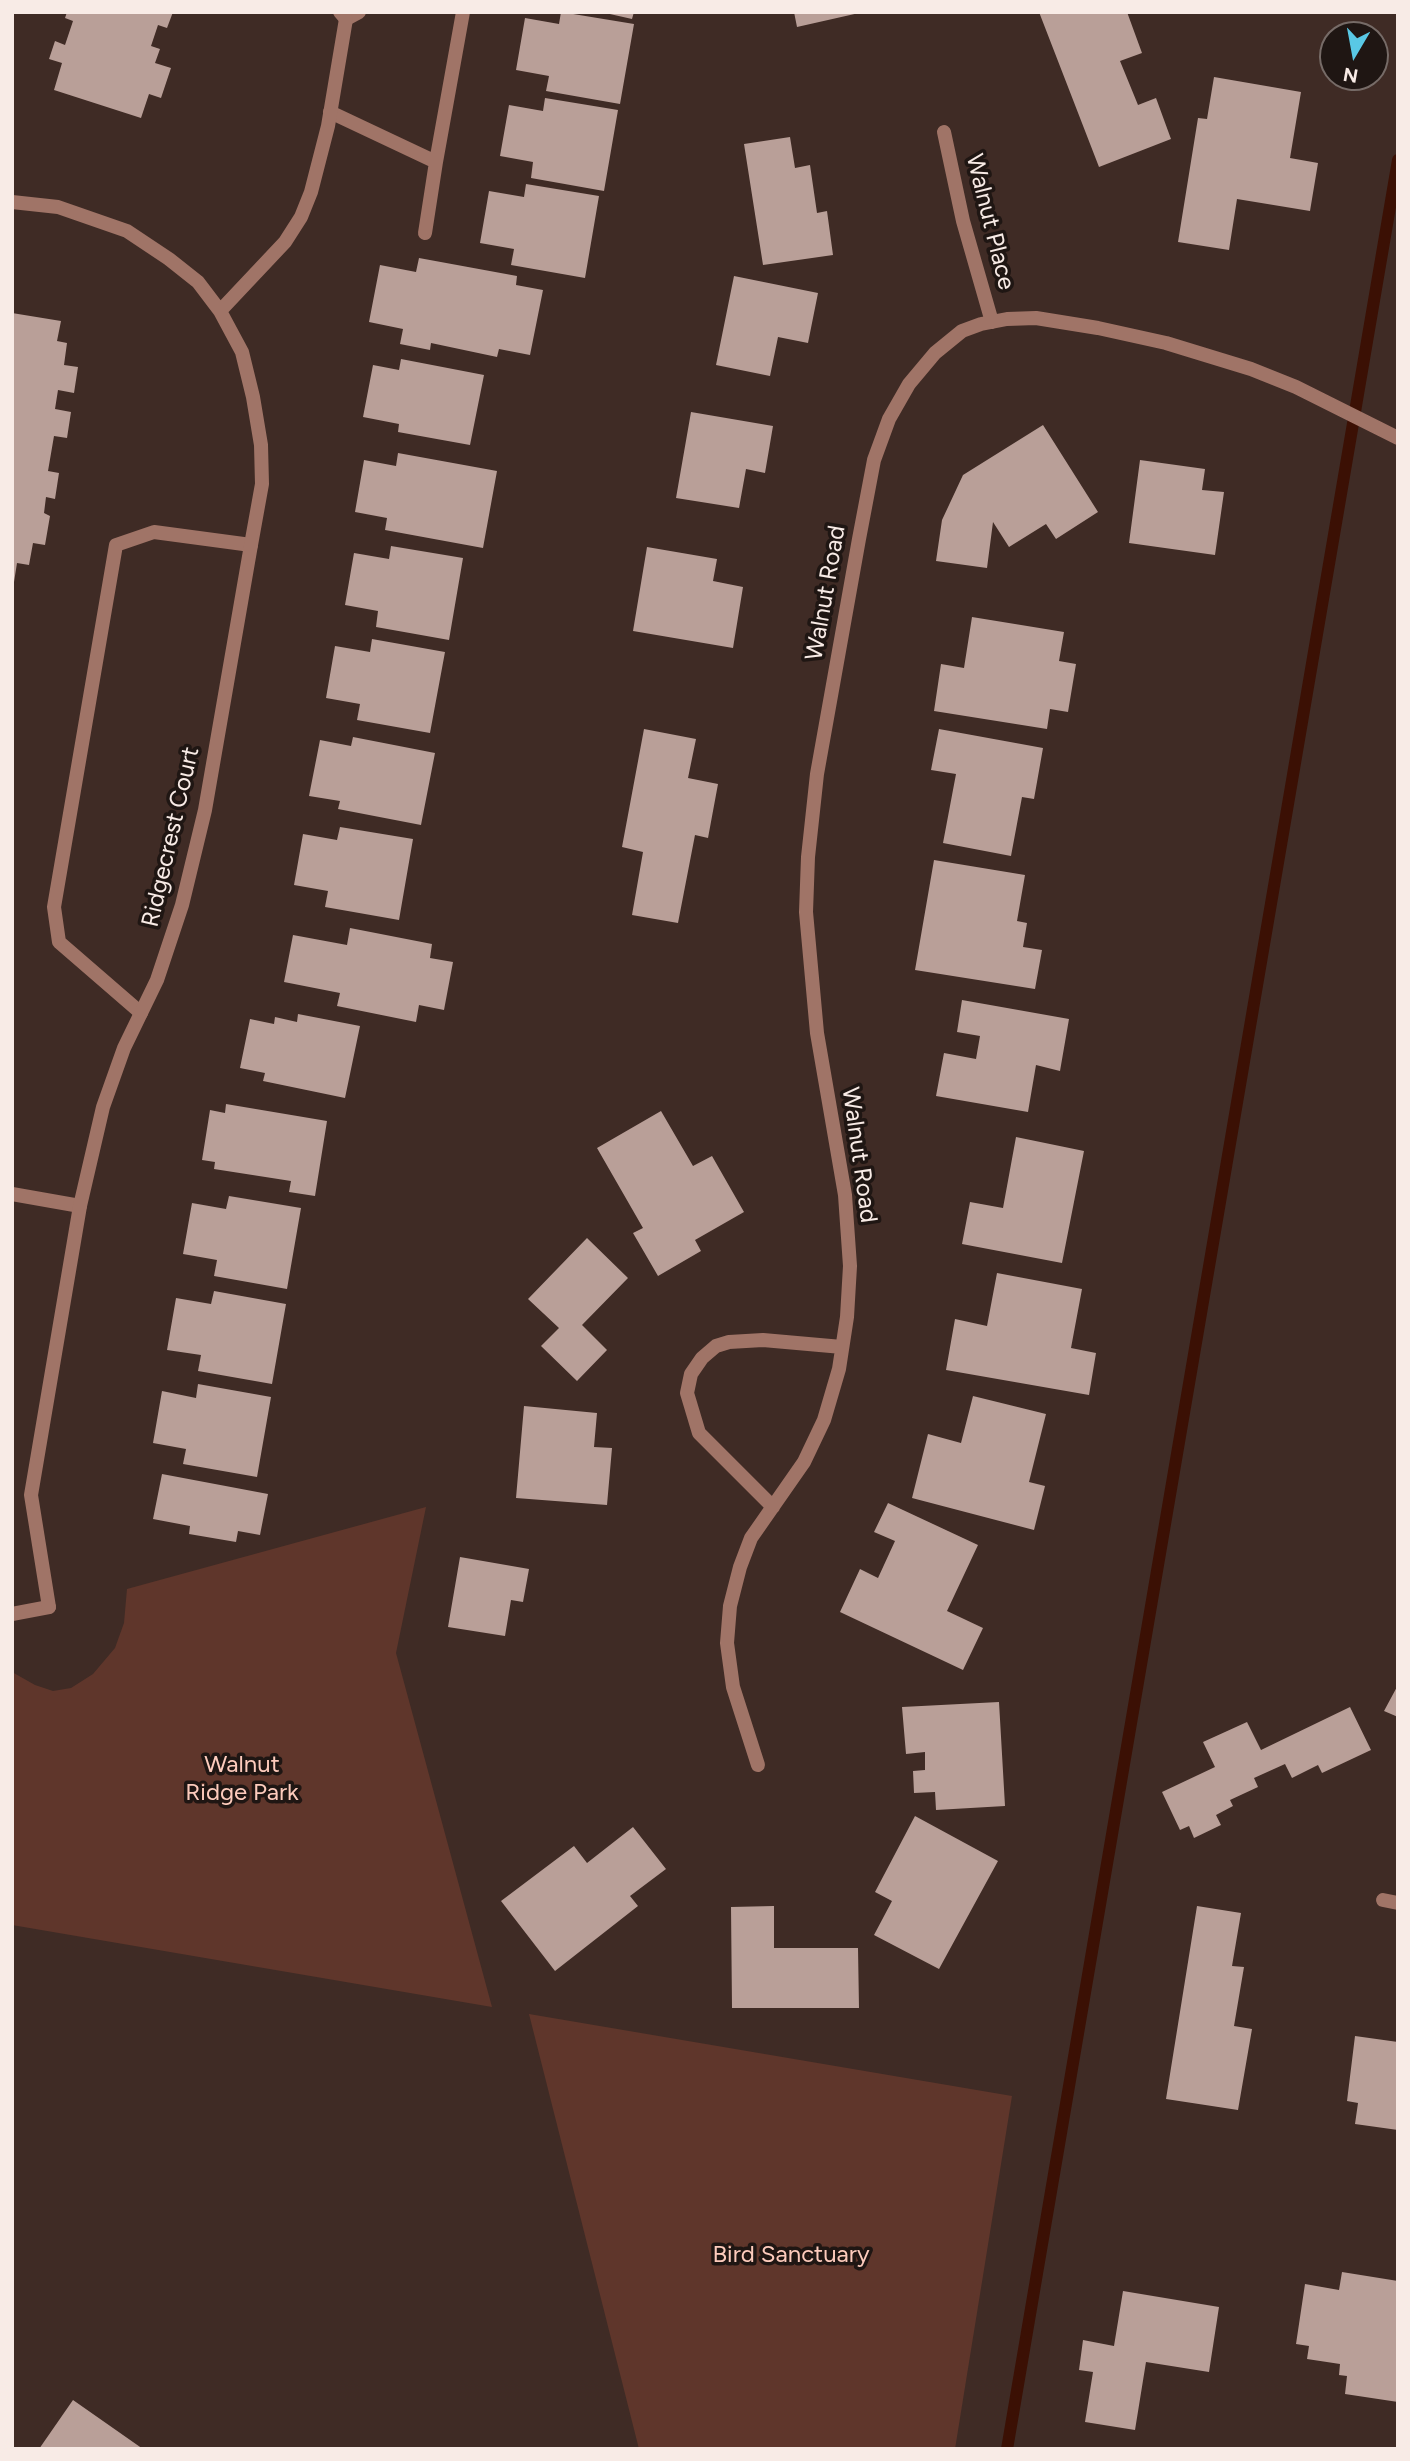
<!DOCTYPE html>
<html>
<head>
<meta charset="utf-8">
<style>
	body { margin:0 }
	#map { position:relative; width:1410px; height:2461px; overflow:hidden; background:#3f2b25; font-family:Figtree,sans-serif }
	canvas { display:block }
	.frame { position:absolute; inset:0; border:14px solid #f8ebe6; pointer-events:none }
	.north { position:absolute; left:1319px; top:21px; width:70px; height:70px; box-sizing:border-box; background:#1f1613; border:2px solid #766b67; border-radius:50%; rotate:190deg; font-size:19px; font-weight:700; line-height:28px; text-align:center; color:#f8ebe6 }
	.north::after { content:''; display:block; margin:auto; width:24px; height:32px; background:#59c8e5; clip-path:polygon(50% 0,100% 100%,50% 72%,0 100%) }
</style>
</head>
<body>
<div id="map">
<canvas width="1410" height="2461"></canvas>
<div class="frame"></div>
<div class="north">N</div>
</div>
<script>
const c = document.querySelector('canvas').getContext('2d');
c.lineJoin = 'round';
function paint(path, color) { c.fillStyle = color; c.fill(path, 'evenodd'); }
const toPath = rows => new Path2D(rows.map(r => 'M' + r).join(''));
function strokePath(path, color, width, dash) { c.strokeStyle = color; c.lineWidth = width; c.lineCap = dash ? 'butt' : 'round'; c.setLineDash(dash || []); c.stroke(path); }
function drawText(font, color, halo, rows, align = 'center') {
  c.font = font + ' Figtree,sans-serif'; c.lineWidth = 7; c.setLineDash([]); c.textBaseline = 'middle'; c.strokeStyle = halo; c.fillStyle = color; for (const [text, x, y, turn = 0] of rows) {
    c.save(); c.translate(x, y); c.rotate((+turn || 0) * Math.PI / 180); c.textAlign = isNaN(turn) ? turn : align; if (halo) c.strokeText(text, 0, 0); c.fillText(text, 0, 0); c.restore();
  }
}
const green = toPath([
	[426,1507,396,1653,492,2007,12,1925,12,1672,35,1685,53,1691,71,1688,93,1674,115,1648,124,1623,127,1589],
	[529,2014,1012,2096,955,2449,639,2449]
]);
const stream = toPath([
	[1007,2449,1398,160]
]);
const building = toPath([
	[67,12,173,12,167,28,158,25,151,46,160,49,155,63,171,68,161,98,149,94,141,118,54,90,62,63,49,59,55,41,65,45,73,21,65,18],
	[561,12,634,24,620,104,546,91,549,76,516,70,525,18,559,24],
	[601,12,634,12,632,19],
	[794,12,859,12,859,13,797,27],
	[1039,12,1127,12,1142,53,1120,61,1138,105,1156,98,1171,139,1099,167],
	[1214,77,1301,92,1290,158,1318,163,1310,211,1237,199,1229,250,1178,242,1198,118,1207,119],
	[545,98,618,110,604,191,531,178,533,162,500,156,509,105,543,111],
	[790,137,795,168,810,165,817,213,827,211,833,255,763,265,744,144],
	[526,184,599,196,585,278,511,265,514,249,480,243,489,191,524,197],
	[419,258,517,276,516,285,543,290,530,355,499,349,497,357,431,343,430,350,400,344,403,329,369,322,380,265,416,272],
	[734,276,818,293,808,343,778,337,770,376,716,365],
	[12,313,61,321,57,341,67,343,64,365,78,367,74,393,58,390,55,409,71,412,67,438,54,436,48,471,59,473,55,499,46,497,44,513,50,516,45,545,33,543,29,565,17,563,14,582],
	[401,359,484,375,470,445,398,432,399,424,363,417,373,365,399,370],
	[691,412,773,426,765,473,746,469,739,508,676,498],
	[1043,425,1098,512,1056,539,1046,524,1009,547,993,522,987,568,936,561,942,520,963,475],
	[398,453,497,471,483,548,385,530,387,518,355,512,364,460,396,466],
	[1140,460,1205,469,1202,490,1224,492,1215,555,1129,543],
	[391,546,463,558,449,640,376,627,378,611,345,605,354,553,389,559],
	[647,547,717,559,713,581,743,587,733,648,633,631],
	[972,617,1064,632,1059,661,1076,664,1068,712,1050,709,1047,729,934,711,941,664,964,668],
	[372,639,445,652,430,733,357,720,360,704,326,698,335,646,370,652],
	[644,729,696,739,688,778,718,784,708,838,695,835,678,923,632,915,643,852,622,847],
	[939,729,1043,748,1034,799,1022,797,1011,856,943,843,956,774,931,770],
	[353,737,435,753,421,825,338,809,340,801,309,796,320,740,351,746],
	[340,827,413,839,399,920,325,907,328,891,294,885,303,834,337,840],
	[934,860,1025,875,1017,921,1027,923,1023,947,1042,950,1035,989,915,970],
	[350,928,432,944,430,958,453,962,444,1010,419,1005,416,1022,337,1006,340,993,284,982,293,935,347,945],
	[962,1000,1069,1019,1060,1071,1036,1065,1028,1112,936,1096,944,1053,976,1059,980,1036,957,1032],
	[298,1014,360,1026,345,1098,263,1081,265,1073,240,1068,250,1019,274,1024,275,1017,297,1022],
	[226,1104,327,1121,315,1196,289,1192,291,1181,214,1169,215,1162,202,1160,210,1110,225,1113],
	[661,1111,693,1166,712,1156,744,1212,695,1240,701,1251,658,1276,633,1233,643,1228,597,1148],
	[1016,1137,1084,1151,1062,1263,962,1244,970,1202,1003,1208],
	[229,1196,301,1208,287,1289,214,1276,217,1260,183,1254,192,1203,226,1209],
	[587,1238,628,1278,582,1325,607,1350,577,1381,541,1346,559,1328,528,1299],
	[997,1273,1082,1289,1071,1348,1096,1353,1089,1395,946,1370,955,1319,987,1326],
	[214,1291,286,1304,272,1384,198,1371,201,1355,167,1350,176,1298,211,1304],
	[198,1384,271,1397,257,1477,183,1464,186,1449,153,1443,162,1391,196,1398],
	[973,1396,1046,1414,1029,1482,1045,1486,1034,1530,912,1498,928,1434,961,1443],
	[524,1406,597,1413,594,1447,612,1448,607,1505,516,1498],
	[162,1474,268,1494,260,1535,238,1531,236,1542,189,1534,190,1526,153,1519],
	[888,1503,978,1545,947,1611,983,1628,963,1670,840,1612,860,1569,878,1578,895,1541,874,1532],
	[460,1557,529,1569,523,1602,511,1600,505,1636,448,1627],
	[1398,1685,1398,1717,1384,1711],
	[999,1702,1005,1806,936,1810,935,1792,914,1793,913,1771,925,1770,925,1752,906,1754,902,1707],
	[1350,1707,1371,1750,1322,1773,1318,1765,1292,1778,1285,1764,1254,1778,1258,1787,1230,1800,1233,1806,1216,1815,1221,1825,1194,1838,1189,1826,1180,1830,1162,1792,1215,1767,1203,1742,1247,1722,1261,1750],
	[915,1816,998,1861,939,1969,874,1935,892,1901,875,1892],
	[633,1827,666,1869,630,1896,638,1906,555,1971,501,1901,574,1846,587,1863],
	[774,1906,774,1948,858,1948,859,2008,732,2008,731,1907],
	[1197,1906,1241,1913,1232,1966,1244,1967,1234,2026,1252,2029,1238,2110,1166,2099],
	[1355,2036,1398,2042,1398,2130,1355,2124,1358,2103,1347,2101],
	[1342,2272,1398,2281,1398,2402,1345,2394,1347,2376,1339,2375,1340,2364,1307,2359,1309,2346,1296,2344,1305,2284,1339,2290],
	[1123,2291,1219,2307,1209,2372,1146,2362,1135,2430,1085,2422,1093,2372,1079,2370,1083,2340,1114,2346],
	[73,2400,143,2449,39,2449]
]);
const service = toPath([
	[340,12,346,19,359,12],
	[330,112,436,162,463,12],
	[425,233,436,162],
	[141,1013,59,942,54,907,116,545,154,532,251,545],
	[12,1194,80,1206],
	[12,1614,49,1607]
]);
const minor = toPath([
	[944,132,963,221,992,322],
	[12,202,58,207,127,231,169,259,198,282,220,311,242,352,253,397,261,445,262,484,251,545,205,810,182,905,157,980,124,1048,103,1107,80,1206,31,1495,49,1607],
	[220,311,285,242,301,217,311,192,328,126,346,19],
	[773,1507,699,1433,687,1393,691,1374,702,1358,716,1346,729,1342,763,1340,842,1347],
	[758,1765,733,1687,727,1643,730,1606,740,1567,751,1538,804,1462,824,1420,839,1369,847,1317,850,1266,845,1195,817,1033,806,912,808,857,817,774,859,539,874,460,889,419,909,384,935,353,962,331,981,324,1007,319,1036,318,1098,328,1166,343,1251,369,1296,387,1398,438],
	[1383,1900,1398,1903]
]);
const streetNames = [
	["Walnut Place",990,222,76],
	["Walnut Road",826,593,-80],
	["Ridgecrest Court",171,837,-77],
	["Walnut Road",859,1155,82]
];
const parkNames = [
	["Walnut",242,1765],
	["Ridge Park",242,1793],
	["Bird Sanctuary",791,2255]
];
paint(green, '#5f362b');
strokePath(stream, '#3b1004', 12);
paint(building, '#b99f98');
strokePath(service, '#a07467', 14);
strokePath(minor, '#a07467', 14);
drawText('24px', '#f8ebe6', '#1f1613', streetNames);
drawText('24px', '#fdcbbc', '#1f1613', parkNames);
</script>
</body>
</html>
